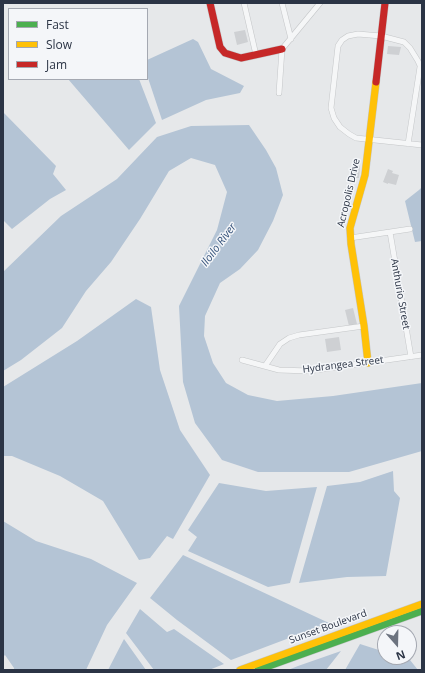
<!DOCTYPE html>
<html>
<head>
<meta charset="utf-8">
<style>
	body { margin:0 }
	#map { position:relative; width:425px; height:673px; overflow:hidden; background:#e6e8ea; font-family:"Open Sans",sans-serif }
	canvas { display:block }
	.frame { position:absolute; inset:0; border:4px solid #2b3445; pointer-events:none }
	.legend { position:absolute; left:8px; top:8px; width:140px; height:72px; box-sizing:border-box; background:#f4f6f9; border:1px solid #a4a8b1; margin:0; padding:5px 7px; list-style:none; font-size:12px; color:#2b3445 }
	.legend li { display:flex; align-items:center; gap:8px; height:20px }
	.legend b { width:20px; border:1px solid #a4a8b1 }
	.north { position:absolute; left:377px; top:625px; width:40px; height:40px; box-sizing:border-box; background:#f4f6f9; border:1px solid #a4a8b1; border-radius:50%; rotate:160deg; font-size:11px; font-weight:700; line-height:16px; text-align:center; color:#2b3445 }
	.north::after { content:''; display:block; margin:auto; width:14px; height:18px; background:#6c737f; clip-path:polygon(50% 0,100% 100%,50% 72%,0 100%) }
</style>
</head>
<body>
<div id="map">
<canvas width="425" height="673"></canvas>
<div class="frame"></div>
<ul class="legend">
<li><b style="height:5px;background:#4caf50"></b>Fast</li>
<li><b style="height:5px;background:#ffc107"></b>Slow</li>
<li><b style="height:5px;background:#c62828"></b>Jam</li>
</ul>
<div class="north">N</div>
</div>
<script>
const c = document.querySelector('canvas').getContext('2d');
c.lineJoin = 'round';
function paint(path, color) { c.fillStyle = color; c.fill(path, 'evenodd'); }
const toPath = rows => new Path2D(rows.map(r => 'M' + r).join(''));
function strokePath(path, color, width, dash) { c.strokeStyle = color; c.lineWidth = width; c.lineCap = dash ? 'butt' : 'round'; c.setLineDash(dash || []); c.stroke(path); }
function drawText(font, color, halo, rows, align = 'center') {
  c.font = font + ' "Open Sans",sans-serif'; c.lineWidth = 3; c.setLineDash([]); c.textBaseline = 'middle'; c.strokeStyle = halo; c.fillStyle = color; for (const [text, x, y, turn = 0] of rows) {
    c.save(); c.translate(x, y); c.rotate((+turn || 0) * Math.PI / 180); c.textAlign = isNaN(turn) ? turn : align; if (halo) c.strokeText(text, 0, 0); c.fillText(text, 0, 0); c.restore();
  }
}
const water = toPath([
	[193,39,198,42,211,69,244,86,240,93,206,100,162,120,147,75,147,60],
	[68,79,139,79,156,123,129,150],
	[3,112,56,166,53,174,66,190,50,199,12,229,3,220],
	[249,125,266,150,276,168,283,195,273,221,258,250,240,269,220,283,205,316,204,336,213,363,226,383,248,395,277,401,333,396,422,383,422,451,349,472,258,472,222,460,195,423,183,382,179,306,217,230,227,192,215,165,191,158,169,171,140,219,111,262,86,291,62,328,21,360,3,371,3,272,61,216,117,179,157,137,191,126],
	[422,187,422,241,415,242,405,201,419,190],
	[136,299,151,307,160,370,180,430,210,475,173,539,167,536,150,558,139,560,103,501,60,476,12,456,3,456,3,387,77,341],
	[393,471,394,491,400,498,386,576,347,577,299,583,327,486,360,482],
	[219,483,266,491,317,487,290,583,268,587,188,551,197,537,188,530],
	[3,521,36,541,91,559,137,583,107,625,86,670,14,670,14,668,5,655,3,657],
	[183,555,329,623,231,660,177,620,150,598],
	[140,609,167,632,174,629,224,664,209,670,154,670,126,633],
	[124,639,146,670,108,670],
	[360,644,385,652,385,657,400,657,410,660,418,670,345,670],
	[341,651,326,670,288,670,298,666]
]);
const building = toPath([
	[245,30,248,42,237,45,234,32],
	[388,46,401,47,399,55,387,54],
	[353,165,360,166,359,178,352,178],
	[388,169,393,171,392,173,399,175,396,185,388,183,388,184,383,182],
	[353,308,357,324,349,326,345,310],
	[339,337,341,350,327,352,325,339]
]);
const street = toPath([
	[244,3,256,55],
	[282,3,291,39],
	[422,70,418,61,410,48,404,42,381,36,358,34,348,36,342,40,338,46,331,108,334,118,340,127,349,134,356,138,422,145],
	[279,93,282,49,320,3],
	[408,144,420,67],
	[390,232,411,357],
	[350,238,410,229],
	[242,360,279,370,309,371,422,355],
	[265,366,280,344,289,338,299,335,364,326]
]);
const fast = toPath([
	[258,670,422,611]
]);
const slow = toPath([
	[368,363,364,326,351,244,350,228,365,175,376,82],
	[240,670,422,604]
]);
const jam = toPath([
	[210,3,220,47,225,53,241,58,282,49],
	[376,82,385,3]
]);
const streetNames = [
	["Acropolis Drive",349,193,-77],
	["Anthurio Street",400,294,80],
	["Hydrangea Street",343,365,-7],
	["Sunset Boulevard",328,627,-20]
];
const waterNames = [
	["Iloilo River",219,245,-53]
];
paint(water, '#b4c4d5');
paint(building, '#ced0d3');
strokePath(street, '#c4c6c8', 6);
strokePath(fast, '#c4c6c8', 8);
strokePath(slow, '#c4c6c8', 8);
strokePath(jam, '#c4c6c8', 8);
strokePath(street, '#f5f6f7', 5);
strokePath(fast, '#4caf50', 7);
strokePath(slow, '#ffc107', 7);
strokePath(jam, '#c62828', 7);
drawText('10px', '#2b3445', '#f4f6f9', streetNames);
drawText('italic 11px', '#34527a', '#f4f6f9', waterNames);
</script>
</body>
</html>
